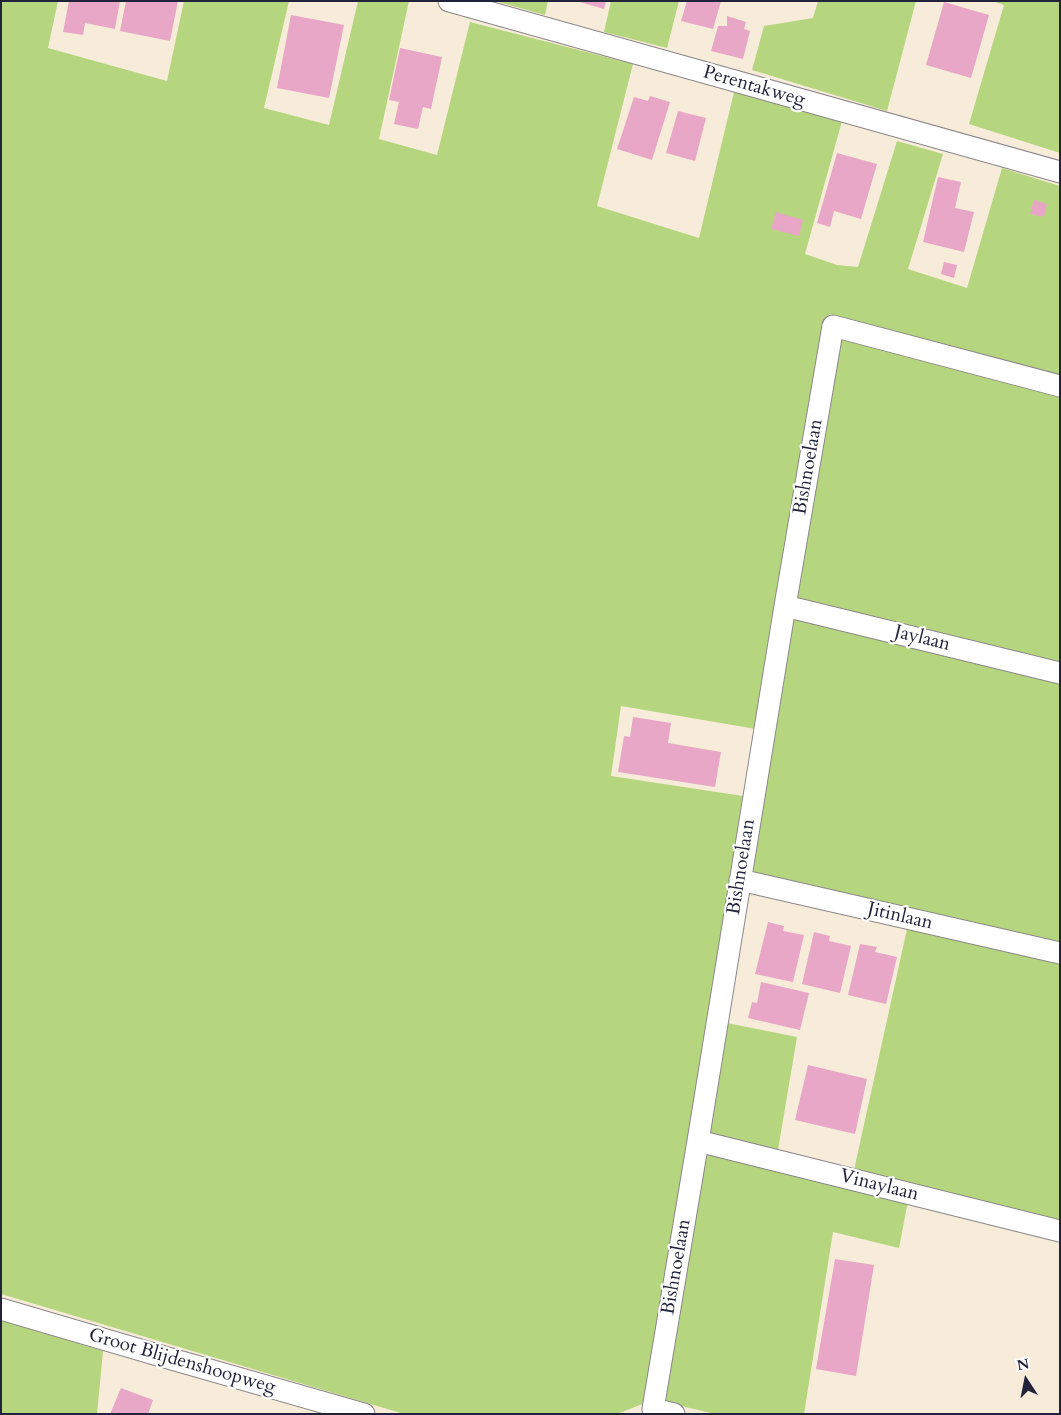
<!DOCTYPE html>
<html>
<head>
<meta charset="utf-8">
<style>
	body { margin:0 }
	#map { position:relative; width:1061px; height:1415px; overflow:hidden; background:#f7ecda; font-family:Cardo,serif }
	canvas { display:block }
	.frame { position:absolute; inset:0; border:2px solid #22223b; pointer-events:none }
	.north { position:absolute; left:1001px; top:1355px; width:50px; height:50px; -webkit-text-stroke:4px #fff; paint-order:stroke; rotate:349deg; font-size:14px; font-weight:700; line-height:20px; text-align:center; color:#22223b }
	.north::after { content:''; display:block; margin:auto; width:18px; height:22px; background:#22223b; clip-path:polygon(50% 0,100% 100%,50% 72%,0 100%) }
</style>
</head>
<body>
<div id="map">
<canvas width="1061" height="1415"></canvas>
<div class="frame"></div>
<div class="north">N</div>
</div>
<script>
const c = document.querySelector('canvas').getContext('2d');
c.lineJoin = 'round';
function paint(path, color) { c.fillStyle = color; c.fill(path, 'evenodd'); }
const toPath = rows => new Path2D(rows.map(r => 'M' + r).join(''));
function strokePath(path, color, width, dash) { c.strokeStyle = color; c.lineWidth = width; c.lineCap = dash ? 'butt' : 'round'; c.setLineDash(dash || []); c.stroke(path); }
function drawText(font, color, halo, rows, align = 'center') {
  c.font = font + ' Cardo,serif'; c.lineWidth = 4.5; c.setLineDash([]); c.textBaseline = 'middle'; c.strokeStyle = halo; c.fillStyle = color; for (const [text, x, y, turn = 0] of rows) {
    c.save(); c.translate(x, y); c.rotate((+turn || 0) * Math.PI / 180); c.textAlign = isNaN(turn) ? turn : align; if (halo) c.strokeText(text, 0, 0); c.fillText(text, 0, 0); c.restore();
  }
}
const green = toPath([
	[1,1,58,1,48,48,167,81,184,1,289,1,264,108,329,125,358,1,409,1,379,139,437,155,470,22,633,64,597,206,699,238,734,92,842,121,805,254,837,265,858,267,897,141,943,154,908,269,967,288,1002,168,1060,186,1060,376,829,314,756,729,621,706,611,776,743,796,645,1403,617,1414,404,1414,1,1294],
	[495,1,548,1,545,15],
	[611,1,679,1,667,48,604,32],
	[818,1,916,1,887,111,752,70,764,26,813,18],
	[992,1,1060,1,1060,153,969,124,1004,5],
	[839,335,1060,394,1060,664,792,599],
	[790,615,1060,683,1060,944,749,871],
	[907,929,1060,964,1060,1222,854,1170],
	[727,1023,797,1037,778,1150,709,1135],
	[703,1153,908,1201,899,1248,833,1232,804,1414,715,1414,664,1402],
	[1,1320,103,1351,97,1414,1,1414]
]);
const building = toPath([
	[69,1,120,1,115,29,85,23,83,35,63,32],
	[126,1,178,1,170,41,120,31],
	[576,1,606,1,604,9],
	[687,1,721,1,713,29,681,21],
	[944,2,989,15,971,78,926,65],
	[291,15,344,25,329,98,277,88],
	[727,16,746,22,744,29,750,31,743,59,711,51,718,26,727,26],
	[400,48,442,57,431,109,423,107,418,129,394,124,399,102,389,100],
	[650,96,670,102,652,160,617,149,634,97,648,101],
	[678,111,706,118,695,161,666,153],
	[837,153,877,164,861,219,834,211,830,227,817,223],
	[938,177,961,182,955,208,974,212,964,252,923,242],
	[1034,200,1047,204,1044,217,1030,214],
	[776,212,803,220,799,236,771,229],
	[944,262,957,265,954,278,941,274],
	[633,717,671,723,668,743,721,752,715,787,618,772,624,736,630,737],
	[768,922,784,926,783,931,804,935,793,982,755,974],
	[814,932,830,936,829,941,851,946,840,993,802,984],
	[860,944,877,947,875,952,897,957,886,1004,848,995],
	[761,982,809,993,800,1030,748,1018,752,1002,757,1003],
	[808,1065,867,1079,855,1134,795,1120],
	[835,1259,874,1265,856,1376,816,1369],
	[121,1388,153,1400,148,1414,110,1414]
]);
const minor = toPath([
	[449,1,1060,172],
	[785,606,1060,673],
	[740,880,1060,953],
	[698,1141,1060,1231],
	[1,1309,161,1356,364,1414],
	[653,1409,698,1141,785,606,833,326,1060,386],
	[653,1409,674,1414]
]);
const streetNames = [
	["Perentakweg",754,87,16],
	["Bishnoelaan",809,467,-80],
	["Jaylaan",922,639,14],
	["Bishnoelaan",742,867,-81],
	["Jitinlaan",900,917,13],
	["Vinaylaan",879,1186,14],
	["Bishnoelaan",677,1267,-80],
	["Groot Blijdenshoopweg",182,1362,16]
];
paint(green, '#b5d67e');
paint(building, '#e8a7c6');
strokePath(minor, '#8c878a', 23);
strokePath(minor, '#fff', 21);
drawText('19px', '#22223b', '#fff', streetNames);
</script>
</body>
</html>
